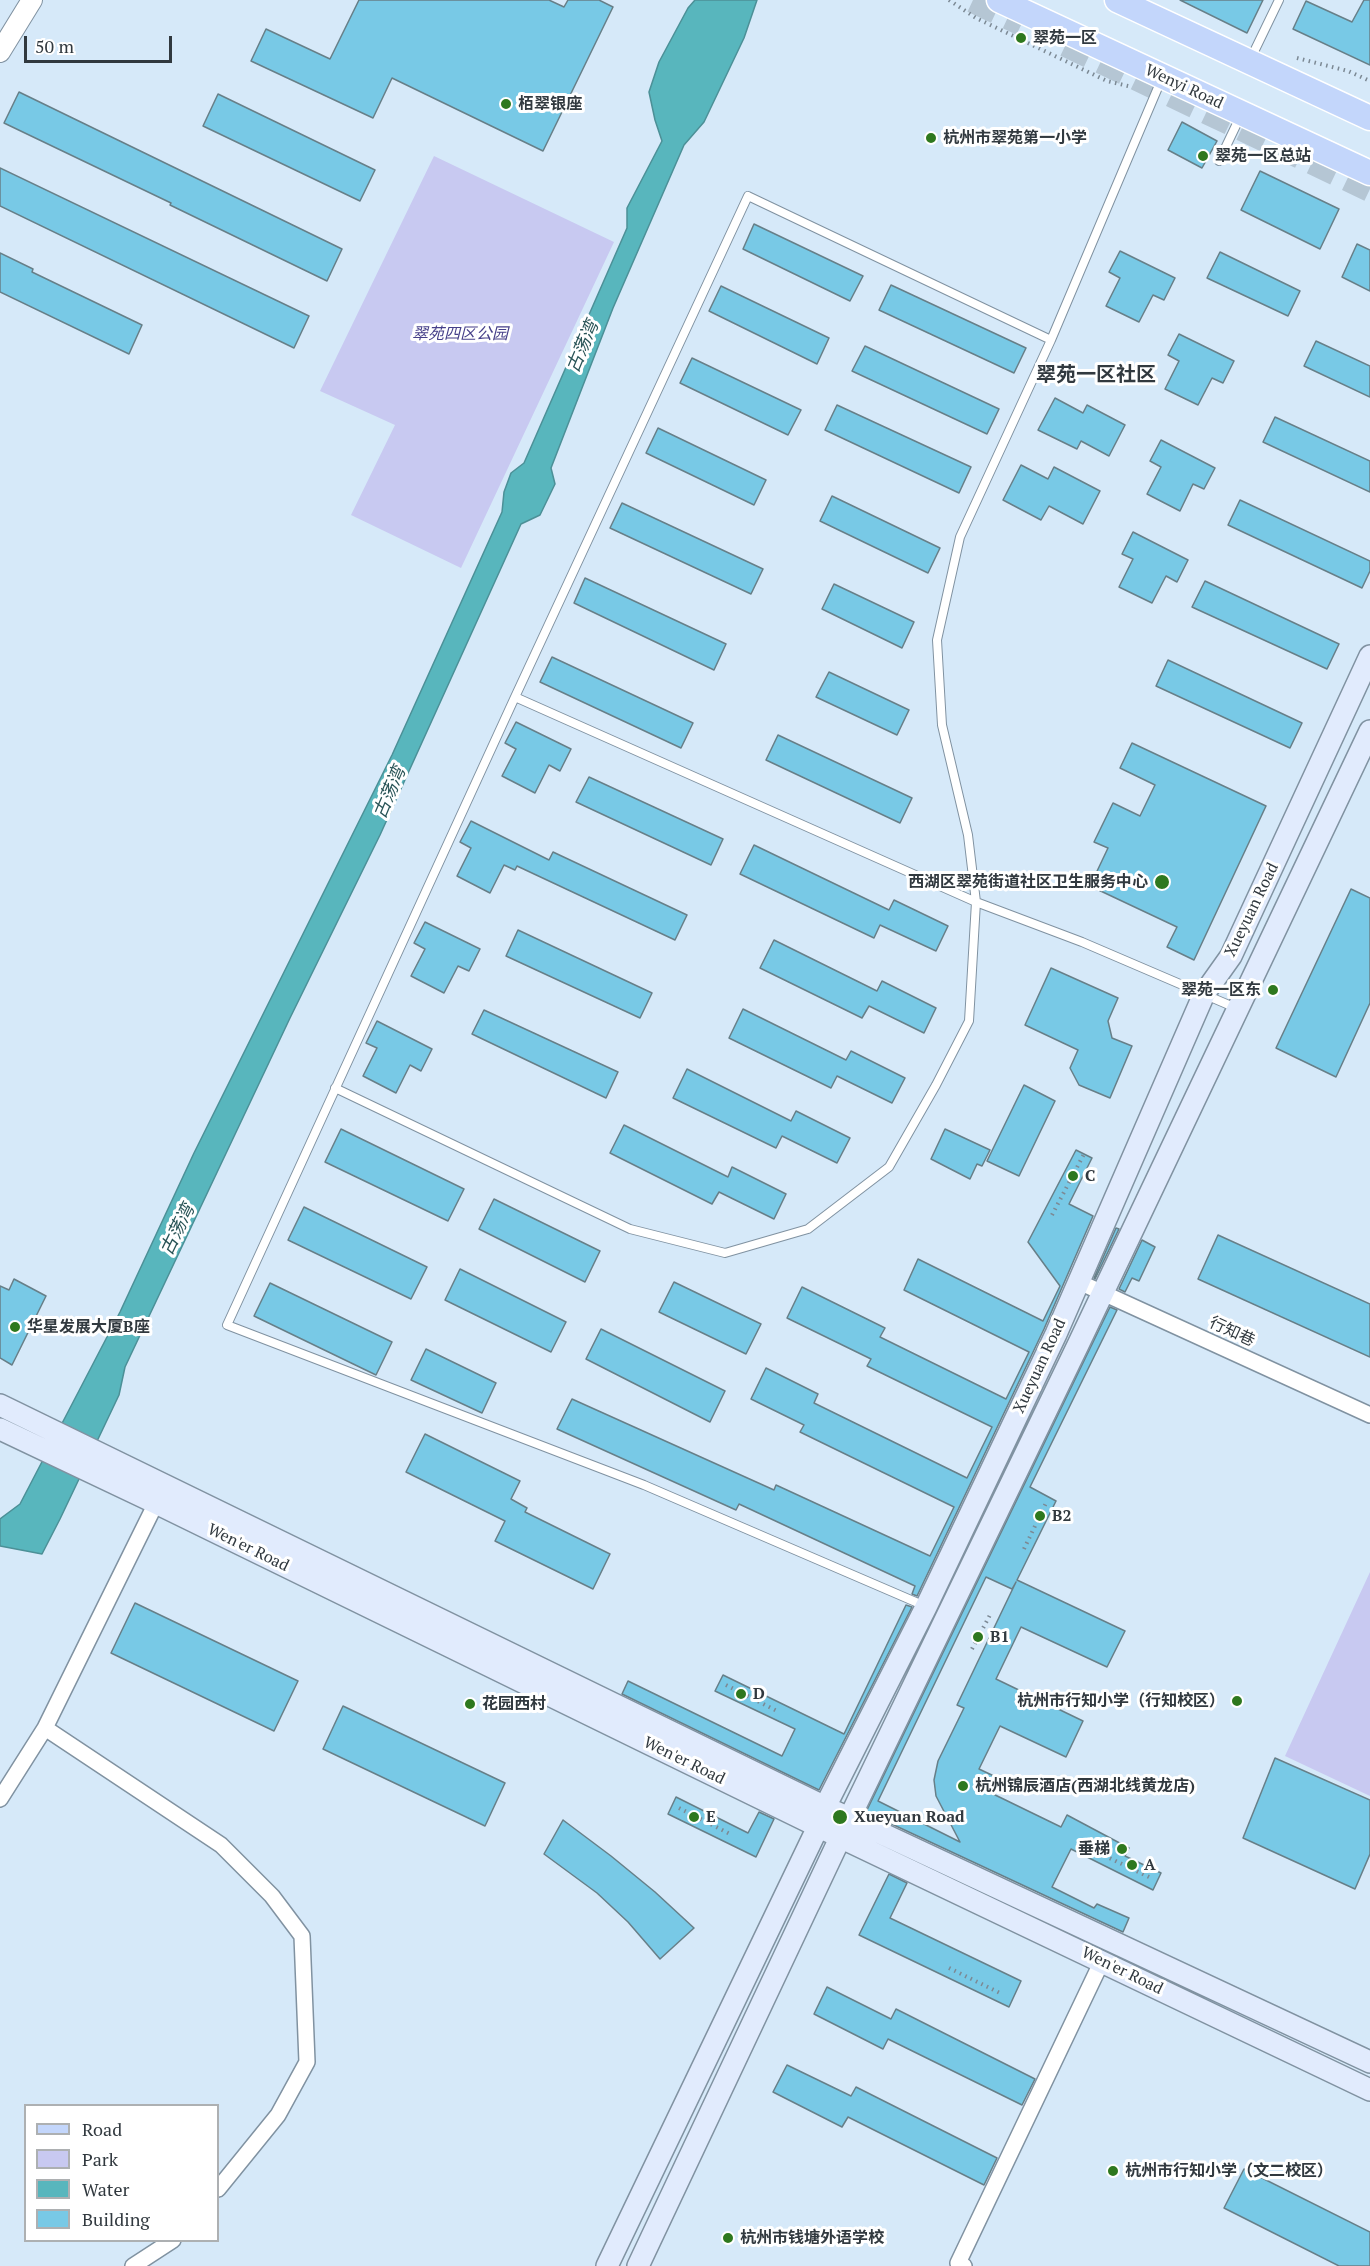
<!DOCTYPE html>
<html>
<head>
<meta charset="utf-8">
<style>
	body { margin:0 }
	#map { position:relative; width:1370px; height:2266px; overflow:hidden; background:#d6e9f9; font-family:"PT Serif",serif }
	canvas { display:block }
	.legend { position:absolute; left:24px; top:2104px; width:195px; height:138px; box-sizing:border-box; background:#fff; border:2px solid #adb0b2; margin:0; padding:8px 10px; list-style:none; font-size:18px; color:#31393f }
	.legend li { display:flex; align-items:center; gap:12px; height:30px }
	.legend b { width:30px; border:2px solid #adb0b2 }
	.scale { position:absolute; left:24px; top:36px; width:148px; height:27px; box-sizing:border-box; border:3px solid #31393f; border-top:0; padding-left:8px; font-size:18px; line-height:21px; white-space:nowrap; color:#31393f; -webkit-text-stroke:4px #fff; paint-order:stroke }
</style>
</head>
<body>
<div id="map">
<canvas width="1370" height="2266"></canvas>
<ul class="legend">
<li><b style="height:8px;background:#c3d6fb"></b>Road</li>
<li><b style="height:16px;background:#c8c9f1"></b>Park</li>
<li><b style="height:16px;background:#58b6bd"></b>Water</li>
<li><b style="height:16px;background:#78c9e6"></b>Building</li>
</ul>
<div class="scale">50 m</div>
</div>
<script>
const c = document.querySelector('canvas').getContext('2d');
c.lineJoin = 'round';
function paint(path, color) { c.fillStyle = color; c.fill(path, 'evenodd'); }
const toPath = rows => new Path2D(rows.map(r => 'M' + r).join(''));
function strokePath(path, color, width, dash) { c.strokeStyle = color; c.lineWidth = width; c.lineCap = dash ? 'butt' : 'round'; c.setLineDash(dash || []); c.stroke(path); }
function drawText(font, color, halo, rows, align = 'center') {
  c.font = font + ' "PT Serif","Noto Sans SC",serif'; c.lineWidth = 6; c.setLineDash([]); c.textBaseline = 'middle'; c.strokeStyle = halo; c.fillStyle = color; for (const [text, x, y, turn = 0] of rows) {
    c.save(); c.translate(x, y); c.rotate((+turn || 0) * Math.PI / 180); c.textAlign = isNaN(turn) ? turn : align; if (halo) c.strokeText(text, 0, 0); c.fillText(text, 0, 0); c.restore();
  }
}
const green = toPath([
	[434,156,614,242,461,568,351,515,395,425,320,391],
	[1370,1572,1370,1796,1285,1756]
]);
const water = toPath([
	[695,0,757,0,744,38,704,122,684,145,613,308,551,468,555,484,540,515,521,524,380,835,290,1018,125,1367,119,1395,60,1519,42,1554,0,1546,0,1519,20,1504,120,1312,194,1153,392,755,502,512,504,492,511,473,524,463,627,228,627,208,662,141,655,120,649,92,659,62,688,8,695,0]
]);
const building = toPath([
	[359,0,549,0,564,7,568,0,599,0,613,7,543,151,392,78,373,118,251,61,266,29,330,59,359,0],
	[1180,0,1263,0,1247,33,1180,0],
	[1364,0,1370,0,1370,65,1293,29,1306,1,1352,22,1364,0],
	[19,92,342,249,327,281,170,205,171,203,4,123,19,92],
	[218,94,375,170,360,201,203,126,218,94],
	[1182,122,1217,141,1202,168,1168,150,1182,122],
	[0,168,309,316,294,348,0,206,0,168],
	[1260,171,1339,209,1320,249,1241,210,1260,171],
	[754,224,863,276,850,301,743,249,754,224],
	[1357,244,1370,250,1370,291,1342,277,1357,244],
	[1120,251,1175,278,1164,300,1153,295,1139,322,1106,306,1120,278,1109,272,1120,251],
	[1220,252,1300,291,1288,316,1207,278,1220,252],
	[0,253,33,269,32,272,142,325,129,354,0,292,0,253],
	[891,285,1026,348,1014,373,879,310,891,285],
	[721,286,829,338,817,364,709,311,721,286],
	[1179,334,1234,361,1223,383,1212,378,1198,405,1165,389,1179,361,1168,355,1179,334],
	[1316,341,1370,366,1370,397,1304,366,1316,341],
	[865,346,999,409,987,434,852,371,865,346],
	[692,358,801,410,788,435,680,383,692,358],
	[1055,398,1083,413,1087,405,1125,425,1109,456,1081,441,1077,449,1038,430,1055,398],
	[837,405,971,467,959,493,825,430,837,405],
	[1275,417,1370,461,1370,492,1263,442,1275,417],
	[658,428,766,480,754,505,646,453,658,428],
	[1161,440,1215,468,1204,489,1193,484,1180,511,1147,494,1161,467,1150,461,1161,440],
	[1021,465,1048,479,1054,467,1100,491,1083,524,1049,506,1041,520,1003,500,1021,465],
	[832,496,940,548,928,573,820,521,832,496],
	[1240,500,1370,561,1370,571,1362,588,1228,525,1240,500],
	[622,503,763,569,751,594,610,528,622,503],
	[1133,532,1188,560,1177,582,1166,576,1152,603,1119,587,1133,559,1122,554,1133,532],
	[585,578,726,644,714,670,574,603,585,578],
	[1205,581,1339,644,1327,669,1192,607,1205,581],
	[834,584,914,622,902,648,822,609,834,584],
	[552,657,693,723,681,748,540,682,552,657],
	[1168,660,1302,723,1290,748,1156,686,1168,660],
	[829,672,909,710,897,735,816,697,829,672],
	[516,722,571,749,560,771,549,765,535,793,502,776,516,749,505,743,516,722],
	[778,735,912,798,900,823,766,760,778,735],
	[1132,743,1266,806,1194,960,1167,947,1177,927,1090,886,1108,848,1094,842,1113,803,1140,816,1155,785,1120,768,1132,743],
	[589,777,723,839,711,865,576,802,589,777],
	[471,821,549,860,553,852,687,915,675,940,517,866,515,870,504,865,490,893,457,876,471,848,460,842,471,821],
	[754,845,889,910,894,900,948,926,936,951,880,925,874,938,740,874,754,845],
	[1351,889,1370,898,1370,1003,1336,1077,1276,1048,1351,889],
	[425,922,480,949,469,971,458,966,444,993,411,976,425,949,414,943,425,922],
	[518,930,652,993,640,1018,506,956,518,930],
	[774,940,877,991,882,981,936,1008,924,1033,869,1006,862,1018,760,968,774,940],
	[1051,968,1118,998,1108,1021,1112,1038,1132,1046,1110,1098,1079,1085,1070,1068,1078,1050,1025,1025,1051,968],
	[743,1009,846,1060,851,1051,905,1078,892,1103,837,1076,831,1088,729,1038,743,1009],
	[484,1010,618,1072,606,1098,472,1034,484,1010],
	[377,1021,432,1049,421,1071,410,1065,396,1093,363,1076,377,1048,366,1043,377,1021],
	[687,1069,791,1121,796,1111,850,1138,837,1163,782,1136,776,1148,673,1098,687,1069],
	[1024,1085,1055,1101,1019,1176,987,1161,1024,1085],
	[624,1125,728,1177,732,1167,786,1194,774,1219,719,1192,712,1204,610,1153,624,1125],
	[341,1129,464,1189,448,1221,325,1162,341,1129],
	[945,1129,990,1150,982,1166,977,1164,970,1179,931,1159,945,1129],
	[1076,1150,1092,1158,1069,1204,1093,1216,1044,1329,917,1596,912,1594,915,1586,739,1504,736,1510,557,1429,572,1399,774,1490,776,1485,930,1556,954,1507,800,1432,804,1425,751,1399,766,1368,818,1394,814,1403,967,1478,992,1427,867,1366,871,1359,787,1318,802,1287,885,1328,880,1337,1006,1399,1029,1352,904,1290,918,1259,1043,1321,1060,1286,1028,1242,1076,1150],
	[494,1199,600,1251,585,1282,479,1229,494,1199],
	[304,1207,427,1267,411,1299,288,1240,304,1207],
	[1116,1228,1119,1229,1095,1279,1094,1278,1116,1228],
	[1218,1235,1370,1304,1370,1357,1198,1279,1218,1235],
	[1142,1240,1155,1247,1139,1281,1132,1278,1125,1292,1119,1289,1142,1240],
	[460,1269,566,1322,551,1352,445,1300,460,1269],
	[14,1279,46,1296,12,1365,0,1358,0,1286,9,1290,14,1279],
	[674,1282,761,1324,746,1354,659,1312,674,1282],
	[270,1283,392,1342,376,1375,254,1316,270,1283],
	[1110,1307,1117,1310,1030,1487,1056,1501,1017,1580,1125,1631,1107,1667,1021,1627,996,1679,1083,1721,1066,1757,1000,1726,979,1769,996,1777,989,1792,1061,1827,1067,1815,1129,1848,1125,1856,1161,1873,1153,1890,1071,1849,1052,1887,1094,1908,1097,1904,1129,1918,1123,1932,866,1812,1110,1307],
	[986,1577,1012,1589,1016,1582,957,1705,964,1708,938,1761,934,1780,936,1796,960,1842,878,1801,986,1577],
	[601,1329,725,1391,710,1422,586,1359,601,1329],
	[426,1349,496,1383,482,1413,411,1380,426,1349],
	[425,1434,520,1481,511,1499,527,1508,525,1512,610,1554,593,1589,495,1541,505,1521,406,1472,425,1434],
	[135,1603,298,1681,274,1731,111,1653,135,1603],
	[906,1605,912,1607,819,1790,622,1694,628,1681,782,1756,795,1729,715,1691,723,1675,844,1734,906,1605],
	[343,1706,505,1783,485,1826,323,1749,343,1706],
	[1275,1758,1370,1800,1370,1854,1355,1889,1243,1838,1275,1758],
	[676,1797,748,1833,759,1812,774,1819,756,1857,668,1814,676,1797],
	[563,1820,611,1856,655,1892,694,1928,660,1959,628,1922,597,1893,544,1854,563,1820],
	[889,1874,907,1883,890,1918,1021,1981,1009,2007,859,1935,889,1874],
	[827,1987,891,2019,896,2009,1035,2079,1022,2105,888,2039,883,2049,814,2014,827,1987],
	[787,2065,851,2096,856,2087,997,2158,984,2185,848,2117,842,2127,773,2092,787,2065],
	[1244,2169,1370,2232,1370,2266,1339,2266,1224,2208,1244,2169]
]);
const trunkTunnel = toPath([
	[973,0,1022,23],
	[1066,44,1370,189]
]);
const path = toPath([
	[949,0,976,18,1107,81,1132,87],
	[1297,58,1348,71,1370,81],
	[1052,1215,1084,1154],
	[1024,1549,1046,1503],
	[972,1649,991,1613],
	[726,1685,777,1711],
	[679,1808,730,1834],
	[1099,1853,1151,1878],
	[949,1968,1000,1993]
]);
const service = toPath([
	[1251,58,1279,0],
	[1219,161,1241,115],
	[515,697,976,902,1082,942,1236,1008],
	[335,1088,630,1229,725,1253,808,1229,889,1167,936,1085,969,1021,976,902,968,835,942,725,937,640,960,537,1051,340,1162,78],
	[925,1606,644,1485,227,1325,515,697,748,196,1051,340]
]);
const minor = toPath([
	[1079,1282,1370,1415],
	[45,1728,221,1845,272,1896,302,1936,307,2062,278,2115,218,2189],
	[0,1799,45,1728,156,1503],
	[133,2266,173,2240],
	[964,2266,958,2263,1102,1961]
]);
const tertiary = toPath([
	[0,52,32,0]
]);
const secondary = toPath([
	[0,1405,825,1807,1370,2062],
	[0,1429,156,1503,842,1838,1370,2090],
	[607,2266,818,1827,825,1807,926,1607,1056,1334,1204,994,1231,956,1370,656],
	[638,2266,850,1817,1077,1347,1370,731]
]);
const primary = toPath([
	[999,0,1370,173],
	[1117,0,1370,118]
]);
const markers = [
	[1021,38,6,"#2e781e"],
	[506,104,6,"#2e781e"],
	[931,138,6,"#2e781e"],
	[1203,156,6,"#2e781e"],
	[1162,882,8,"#2e781e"],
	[1273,990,6,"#2e781e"],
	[1073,1176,6,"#2e781e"],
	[15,1327,6,"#2e781e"],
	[1040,1516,6,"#2e781e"],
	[978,1637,6,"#2e781e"],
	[741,1694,6,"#2e781e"],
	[1237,1701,6,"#2e781e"],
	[470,1704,6,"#2e781e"],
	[963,1786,6,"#2e781e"],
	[694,1817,6,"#2e781e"],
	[840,1817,8,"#2e781e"],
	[1122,1849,6,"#2e781e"],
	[1132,1865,6,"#2e781e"],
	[1113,2171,6,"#2e781e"],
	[728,2238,6,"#2e781e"]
];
const poiNames = [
	["翠苑一区",1033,38],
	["栢翠银座",518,104],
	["杭州市翠苑第一小学",943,138],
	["翠苑一区总站",1215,156],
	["西湖区翠苑街道社区卫生服务中心",1148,882,"right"],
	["翠苑一区东",1261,990,"right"],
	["C",1085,1176],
	["华星发展大厦B座",27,1327],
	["B2",1052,1516],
	["B1",990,1637],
	["D",753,1694],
	["杭州市行知小学（行知校区）",1225,1701,"right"],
	["花园西村",482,1704],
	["杭州锦辰酒店(西湖北线黄龙店)",975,1786],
	["E",706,1817],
	["Xueyuan Road",854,1817],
	["垂梯",1110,1849,"right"],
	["A",1144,1865],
	["杭州市行知小学（文二校区）",1125,2171],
	["杭州市钱塘外语学校",740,2238]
];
const streetNames = [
	["Wenyi Road",1184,87,25],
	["Xueyuan Road",1252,910,-64],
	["行知巷",1232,1332,25],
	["Xueyuan Road",1040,1366,-65],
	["Wen'er Road",248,1548,26],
	["Wen'er Road",684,1761,26],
	["Wen'er Road",1122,1971,26]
];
const parkNames = [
	["翠苑四区公园",460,334]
];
const waterNames = [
	["古荡湾",583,347,-67],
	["古荡湾",390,793,-67],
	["古荡湾",178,1230,-64]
];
const quarterNames = [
	["翠苑一区社区",1096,375]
];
paint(green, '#c8c9f1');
paint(water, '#58b6bd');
strokePath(water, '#4c9097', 1.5);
paint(building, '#78c9e6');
strokePath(building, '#677f88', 1.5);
strokePath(trunkTunnel, '#b5c6d4', 26, [26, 13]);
strokePath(service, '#8092a1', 10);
strokePath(minor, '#8092a1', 18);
strokePath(tertiary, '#8092a1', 22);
strokePath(secondary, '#8092a1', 24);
strokePath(primary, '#fff', 27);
strokePath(path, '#7c8994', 4, [1.5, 4.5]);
strokePath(service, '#fff', 8);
strokePath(minor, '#fff', 15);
strokePath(tertiary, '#fff', 20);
strokePath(secondary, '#e1ebfd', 21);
strokePath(primary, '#c3d6fb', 24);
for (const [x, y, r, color] of markers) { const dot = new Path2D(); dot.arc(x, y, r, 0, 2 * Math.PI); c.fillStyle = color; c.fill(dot); strokePath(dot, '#fff', 2); }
drawText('bold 16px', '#31393f', '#fff', poiNames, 'left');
drawText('16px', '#31393f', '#fff', streetNames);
drawText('italic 16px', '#453f89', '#fff', parkNames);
drawText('italic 18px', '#285356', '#fff', waterNames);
drawText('bold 20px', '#31393f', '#fff', quarterNames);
</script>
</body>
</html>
